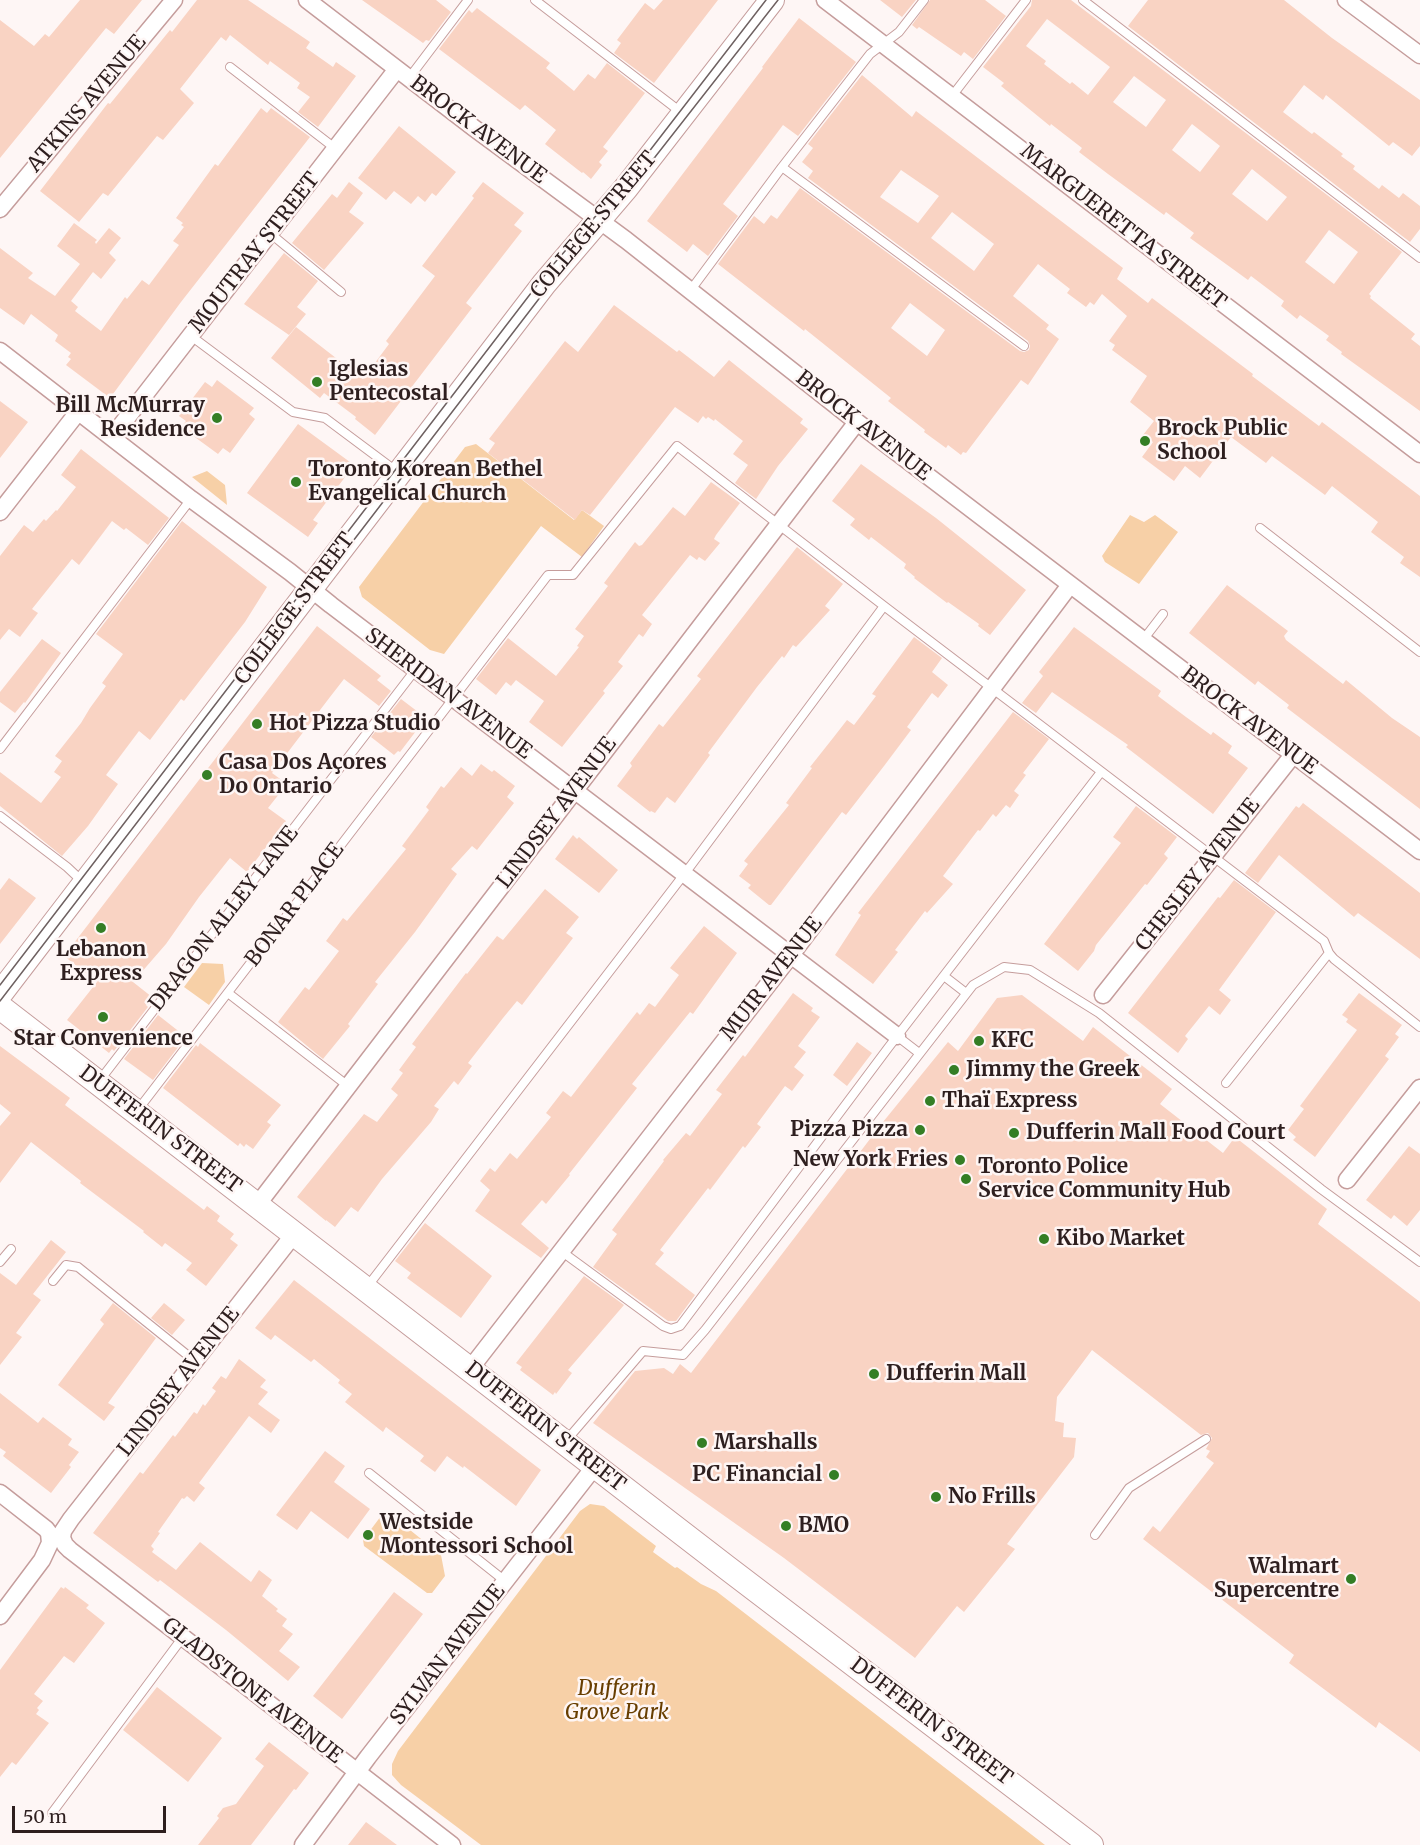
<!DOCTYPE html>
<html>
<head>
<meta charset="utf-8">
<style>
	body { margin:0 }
	#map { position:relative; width:1420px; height:1845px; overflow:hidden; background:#fef6f5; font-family:Merriweather,serif }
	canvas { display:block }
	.scale { position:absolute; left:12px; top:1806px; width:154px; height:27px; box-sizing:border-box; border:3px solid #2e1f1f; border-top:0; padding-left:8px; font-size:18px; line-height:21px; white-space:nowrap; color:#2e1f1f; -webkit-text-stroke:4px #fef6f5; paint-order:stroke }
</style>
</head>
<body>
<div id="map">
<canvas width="1420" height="1845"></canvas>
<div class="scale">50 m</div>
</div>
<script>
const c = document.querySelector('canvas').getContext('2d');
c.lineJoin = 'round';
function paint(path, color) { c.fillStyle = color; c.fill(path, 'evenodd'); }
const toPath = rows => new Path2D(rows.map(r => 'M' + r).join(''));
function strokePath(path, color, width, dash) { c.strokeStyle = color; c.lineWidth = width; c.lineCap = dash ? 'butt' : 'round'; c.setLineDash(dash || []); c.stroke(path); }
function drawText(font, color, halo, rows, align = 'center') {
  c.font = font + ' Merriweather,serif'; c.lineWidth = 5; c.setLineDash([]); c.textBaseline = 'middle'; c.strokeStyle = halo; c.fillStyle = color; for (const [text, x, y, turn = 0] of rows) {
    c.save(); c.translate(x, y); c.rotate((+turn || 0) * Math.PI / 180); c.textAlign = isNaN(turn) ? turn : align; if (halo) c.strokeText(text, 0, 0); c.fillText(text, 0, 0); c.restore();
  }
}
const green = toPath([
	[476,444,574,520,582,510,604,526,582,557,541,526,444,654,430,650,362,597,359,587,465,447],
	[207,471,225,485,227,505,192,477],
	[1130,515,1144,522,1155,515,1178,532,1139,584,1105,562,1102,556],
	[202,963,223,964,225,982,209,1005,184,987],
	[590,1504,604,1506,656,1546,653,1552,675,1568,677,1567,701,1584,716,1591,1045,1845,481,1845,401,1785,392,1775,392,1764,398,1751,580,1511],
	[384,1512,389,1513,441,1555,445,1576,432,1593,427,1593,364,1546,363,1540]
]);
const building = toPath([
	[80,0,142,0,114,34,106,28,0,158,0,20,34,46,45,34,49,37],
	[197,0,248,0,310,42,306,48,333,67,336,62,356,76,318,127,298,112,310,97,297,88,300,83,270,61,268,65,230,35,226,41,221,37,180,89,194,103,163,140,157,136,108,196,103,193,79,222,40,191,108,103,110,104,170,30,172,32],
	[362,0,436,0,451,12,429,41,426,40,423,43],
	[663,0,718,0,654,83,614,53,621,43,617,40,645,3,654,10],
	[880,0,916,0,902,17],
	[930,0,985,0,1006,16,973,59,964,52,961,56,919,27,917,29,912,25],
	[1032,0,1071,0,1402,252,1369,294,1371,296,1370,298,1415,334,1411,339,1420,346,1420,411,1341,354,1342,352,1326,340,1329,336,1300,315,1297,319,1281,306,1284,301,1251,276,1248,280,1190,238,1194,233,1166,212,1164,215,1108,174,1079,152,1082,148,1051,124,1050,126,1001,86,1004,83,983,67,1031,6],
	[1047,19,1110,67,1088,95,1072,82,1070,84,1044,64,1046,61,1026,46],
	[1134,76,1166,100,1146,127,1113,102],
	[1192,124,1220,146,1200,172,1172,150],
	[1252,169,1287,197,1267,221,1232,194],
	[1329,230,1358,252,1334,284,1305,262],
	[1148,0,1284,0,1332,38,1420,100,1420,146,1412,156,1393,142,1389,146,1326,95,1323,100,1304,85,1283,112,1312,134,1314,132,1343,154,1341,156,1355,166,1353,169,1379,189,1382,185,1399,198,1403,193,1420,206,1420,229,1410,242,1128,26],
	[477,8,550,63,546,68,574,91,588,74,595,79,607,63,645,93,603,147,608,151,599,162,602,165,591,179,583,172,582,173,545,144,556,130,525,105,520,110,439,49,469,10,472,13],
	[799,18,856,62,798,136,783,125,753,165,723,204,738,216,708,256,693,244,687,252,647,221,763,68,762,67],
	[862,75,912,117,916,111,1123,268,1117,279,1148,303,1152,298,1253,374,1252,376,1319,426,1322,422,1420,496,1420,577,1400,563,1404,557,1371,532,1378,522,1332,486,1325,495,1272,456,1266,463,1231,437,1200,478,1185,466,1174,481,1142,457,1153,442,1143,435,1154,421,1130,402,1147,376,1112,350,1115,345,1109,341,1127,316,1102,294,1094,305,1090,302,1086,307,1067,293,1070,289,1038,264,1013,296,1049,325,1046,329,1059,339,1028,385,1021,380,966,453,963,452,961,455,948,445,946,448,924,432,925,430,888,401,891,398,805,329,804,331,718,264,754,216,764,224,771,215,777,219,800,188,1020,351,1024,352,1029,350,1030,346,1028,341,808,178,813,171,802,162,813,148,808,144],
	[901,170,939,196,918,223,880,197],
	[952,212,994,244,974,271,931,238],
	[910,303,945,330,927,356,891,328],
	[261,108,267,113,271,108,310,137,181,302,110,398,66,365,71,359,68,357,71,353,55,341,58,335,31,314,24,325,0,308,0,248,33,273,28,278,55,296,80,264,57,246,74,223,97,240,95,242,96,244,109,228,121,238,109,253,116,260,101,279,93,272,71,301,78,307,75,311,101,331,125,297,127,299,142,280,149,285,179,245,173,241,184,227,181,225,183,223,176,218,215,164,218,166],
	[399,126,456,172,436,196,432,193,425,202,418,196,411,204,394,191,386,200,358,178],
	[349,182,363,193,349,212,364,223,324,270,292,243,332,194,337,198],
	[483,182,524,213,514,225,522,231,466,303,472,308,375,435,355,419,356,417,324,393,320,398,271,358,296,327,363,379,389,344,386,341,435,276,422,266,474,198,472,196],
	[284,253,318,281,297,307,306,314,289,335,244,304],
	[614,305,677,352,679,350,714,377,729,360,803,419,800,423,808,429,778,466,756,499,735,483,748,465,733,454,743,441,715,419,714,421,708,417,706,419,703,416,698,423,675,407,590,515,582,510,575,520,488,453,495,443,489,439,565,341,578,352],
	[217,380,254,408,249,414,255,419,230,453,223,448,218,454,181,427,186,421,179,416,205,382,212,387],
	[0,401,28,422,0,458],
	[298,424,354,465,313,520,318,523,308,537,247,493],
	[81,449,169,518,148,545,126,528,124,530,112,521,79,565,72,559,32,609,38,613,20,637,9,629,0,640,0,556,24,525,33,532,44,519,46,521,56,510,57,511,76,487,61,475],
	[861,464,936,518,1026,590,990,635,978,626,979,624,948,602,947,603,914,578,915,577,904,568,906,564,871,537,869,540,850,525,855,519,832,501],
	[711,482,740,503,716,535,714,539,720,543,705,561,699,557,697,560,690,555,642,615,652,624,643,637,639,634,618,662,623,666,603,691,605,693,562,747,529,722,544,701,516,680,511,686,506,682,496,695,476,679,508,638,556,676,579,647,577,646,584,636,575,629,608,586,604,583,635,542,639,546,642,545,673,507,685,516],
	[182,521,267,587,245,622,184,701,181,699,150,740,139,731,106,775,118,784,88,826,62,856,0,806,0,772,41,803,61,777,54,772,62,761,55,756,81,723,90,708,106,686,102,683,123,654,96,634],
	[797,547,843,584,825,606,830,610,796,647,793,645,784,658,782,656,757,687,708,753,710,755,675,803,667,797,655,813,651,811,650,812,617,786,632,766,630,763,659,724,663,727,701,679,697,676],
	[1227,585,1288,631,1284,636,1286,640,1343,684,1346,680,1392,718,1420,737,1420,809,1308,724,1287,708,1289,705,1258,681,1255,685,1189,633],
	[317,626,381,676,377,680,391,691,379,706,344,679,330,697,272,773,287,784,268,808,286,821,247,872,230,858,199,897,166,944,133,982,152,997,146,1005,148,1007,114,1051,112,1049,109,1053,67,1020,97,982,64,956],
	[1074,627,1161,691,1158,696,1186,717,1211,735,1213,732,1232,746,1228,753,1248,768,1213,814,1126,747,1128,745,1052,692,1036,713,1022,703,1043,676,1039,672],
	[914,637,942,658,932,672,948,685,938,698,932,693,907,727,911,730,884,766,846,815,842,812,771,905,769,905,748,888,751,885,739,876,748,864,744,861,789,805,786,803,812,768,810,767,833,738,847,720,854,725,876,696,872,694],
	[42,639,61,653,25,703,24,702,15,713,0,702,0,692],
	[401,699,426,718,400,752,398,751,394,755,371,737],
	[1013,712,1049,739,1023,773,1026,775,1014,791,1019,795,1010,808,1006,805,996,817,993,814,980,831,978,830,943,876,953,884,927,913,925,911,895,950,898,952,873,984,835,955,861,915,858,913],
	[481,764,492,772,494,770,515,786,507,797,514,803,477,850,472,846,451,869,457,874,415,932,375,982,378,984,348,1024,350,1026,323,1059,278,1022,305,987,309,990,339,951,326,941,343,918,347,921,406,849,402,846,429,810,426,807,441,786,444,788,461,767,472,776],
	[1303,803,1420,893,1420,959,1358,913,1354,917,1279,855,1258,883,1245,873,1296,806,1299,808],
	[1136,806,1177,837,1164,854,1168,858,1147,885,1145,884,1096,945,1094,951,1078,971,1044,944,1121,843,1113,837],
	[573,835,577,839,579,837,618,870,599,893,555,859],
	[9,878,36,898,0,944,0,890],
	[1234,880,1276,912,1219,990,1231,1000,1220,1015,1209,1006,1185,1036,1188,1039,1178,1053,1128,1013,1218,897,1220,898],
	[545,889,579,917,566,933,573,938,522,1005,517,1001,503,1018,468,1063,472,1066,458,1085,454,1081,434,1106,439,1109,431,1122,382,1179,358,1212,351,1207,335,1227,326,1220,326,1221,297,1197,364,1114,377,1122,398,1095,391,1089,403,1073,399,1070,416,1047,412,1044,466,973,467,974,497,936,503,940],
	[704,926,737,953,693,1014,690,1012,632,1084,637,1088,569,1174,570,1175,546,1204,542,1200,521,1224,549,1248,541,1258,475,1211,490,1190,480,1181,490,1168,495,1172,510,1153,517,1159,551,1117,546,1113,563,1091,571,1097,637,1012,640,1015,649,1003,655,1007,679,975,670,968],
	[793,993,813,1008,811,1011,820,1017,798,1046,806,1052,794,1067,804,1075,792,1091,785,1086,757,1124,761,1127,745,1148,743,1146,710,1190,708,1188,660,1250,664,1253,655,1264,695,1295,676,1321,668,1321,593,1267,617,1234,612,1230,664,1161,663,1160,686,1133,690,1136,722,1094,716,1090,743,1055,745,1057],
	[1359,993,1402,1025,1395,1034,1399,1037,1385,1056,1389,1059,1315,1157,1293,1140,1296,1137,1288,1130,1304,1109,1300,1106,1357,1030,1346,1022,1348,1019,1342,1015],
	[1022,995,1083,1041,1093,1027,1172,1089,1160,1104,1223,1153,1235,1137,1327,1209,1318,1224,1420,1302,1420,1752,1379,1722,1376,1728,1289,1663,1294,1655,1143,1539,1153,1526,1160,1532,1214,1463,1206,1457,1210,1451,1206,1449,1212,1438,1208,1433,1201,1435,1092,1350,1057,1397,1055,1421,1064,1423,1063,1437,1076,1438,1074,1457,1007,1544,1015,1549,964,1612,957,1606,915,1658,784,1558,593,1423,635,1371,664,1368,673,1374,680,1364,691,1373,883,1122,948,1042,958,1051,997,998],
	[158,1015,186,1037,153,1080,124,1059],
	[857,1042,872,1053,847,1086,833,1075],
	[200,1043,281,1105,267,1122,271,1125,253,1149,246,1144,244,1147,240,1143,238,1146,163,1088,196,1045,198,1047],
	[0,1046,70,1098,65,1105,204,1210,207,1206,220,1216,217,1221,234,1234,230,1239,238,1245,206,1286,186,1270,192,1263,165,1243,162,1247,143,1232,144,1231,80,1183,81,1181,31,1142,0,1183,0,1126,11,1113,0,1104],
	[1409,1146,1420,1154,1420,1210,1407,1226,1394,1215,1391,1219,1366,1200],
	[425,1223,492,1276,461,1318,407,1278,411,1273,395,1261],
	[51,1240,66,1252,33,1294,41,1300,16,1333,22,1337,0,1365,0,1273,16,1285],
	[584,1276,624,1305,568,1370,572,1373,556,1394,555,1392,553,1395,520,1370,522,1367,516,1363],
	[294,1280,541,1470,516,1506,464,1466,463,1468,447,1456,435,1472,420,1461,424,1456,386,1427,383,1432,345,1402,352,1394,338,1383,340,1380,314,1359,311,1362,275,1335,271,1340,255,1328],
	[113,1303,156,1338,108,1403,115,1407,104,1421,58,1385,104,1324,100,1320],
	[164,1303,185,1320,172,1335,151,1318],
	[239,1359,266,1380,260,1387,268,1392,258,1404,280,1420,271,1433,249,1416,199,1483,205,1488,194,1502,187,1496,184,1499,182,1498,158,1532,160,1533,151,1546,154,1549,152,1552,176,1570,200,1542,251,1582,259,1570,272,1580,262,1596,278,1609,276,1611,287,1619,282,1626,293,1634,279,1651,300,1667,288,1681,226,1630,160,1580,158,1582,93,1533,140,1472,143,1474,173,1435,175,1437,194,1412,197,1414,203,1404,205,1406,216,1391,212,1388,221,1376,226,1379],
	[0,1393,38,1423,43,1417,72,1439,68,1445,79,1452,69,1465,71,1467,51,1493,3,1456,6,1452,0,1448],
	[325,1451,345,1466,334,1482,370,1509,348,1539,311,1511,297,1530,276,1515],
	[61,1587,64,1589,65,1587,89,1605,86,1608,105,1623,74,1663,64,1656,34,1694,43,1701,37,1708,39,1710,36,1714,49,1723,16,1765,12,1762,0,1777,0,1670],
	[394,1592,423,1614,342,1719,313,1696],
	[157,1687,222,1738,188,1782,123,1730],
	[269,1742,309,1773,296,1790,294,1789,251,1845,198,1845,219,1818,217,1816,223,1808,236,1804,264,1766,255,1759],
	[366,1822,397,1845,348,1845]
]);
const service = toPath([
	[535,0,682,113],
	[1083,0,1420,258],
	[230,67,336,149],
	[409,78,468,0],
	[952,96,1026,0],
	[782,167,1024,346],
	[271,234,341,292],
	[690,291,782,167,870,54,899,32,924,0],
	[191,336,293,412,325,418,396,471],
	[1260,528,1420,652],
	[1143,640,1163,614],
	[0,749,191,499],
	[0,816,67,867,84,883],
	[944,976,966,993],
	[228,993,348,1086],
	[897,1036,919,1053],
	[100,1080,416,669],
	[1226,1083,1329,953],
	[137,1111,548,575,573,575,677,446,884,606,1324,941,1329,953,1334,959,1420,1027],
	[561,1251,663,1326,671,1329,680,1326,888,1048,1101,772],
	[0,1262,11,1249],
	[53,1281,66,1265,78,1267,196,1362],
	[367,1287,692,864,884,606],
	[565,1442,643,1351,683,1355,705,1330,973,985,1004,967,1030,970,1099,1013,1321,1189,1420,1262],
	[369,1473,505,1581],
	[1095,1535,1129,1488,1206,1439],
	[52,1813,183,1637]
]);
const minor = toPath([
	[307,0,474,128,626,240,857,422,1420,851],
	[825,0,1420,454],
	[1346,0,1420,55],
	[0,209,174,0],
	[0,351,191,499,290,572,331,605,897,1036],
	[112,437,397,69],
	[0,512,78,412],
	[1103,995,1293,755],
	[1347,1180,1420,1088],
	[258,1204,857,422],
	[295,1233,71,1519,63,1531,62,1538,65,1545,70,1550,452,1845],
	[470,1369,791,955,1070,585],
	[0,1493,46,1529,49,1533,50,1543,42,1560,0,1616],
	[303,1845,368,1757,595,1466]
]);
const secondary = toPath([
	[0,994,544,284,626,188,772,0],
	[0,1007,726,1567,1091,1845]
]);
const tram = toPath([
	[641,162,766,0],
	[0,985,551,267,623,185],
	[0,1001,548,287,619,203,778,0]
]);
const markers = [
	[317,382,6,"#347e25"],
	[217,418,6,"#347e25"],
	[1145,441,6,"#347e25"],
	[296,482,6,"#347e25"],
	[257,724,6,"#347e25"],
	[207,775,6,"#347e25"],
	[101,928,6,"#347e25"],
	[103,1017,6,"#347e25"],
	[979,1041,6,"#347e25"],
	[954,1070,6,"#347e25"],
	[930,1101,6,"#347e25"],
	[920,1130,6,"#347e25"],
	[1014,1133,6,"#347e25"],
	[960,1160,6,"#347e25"],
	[966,1179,6,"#347e25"],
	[1044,1239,6,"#347e25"],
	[874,1374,6,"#347e25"],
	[702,1443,6,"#347e25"],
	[834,1475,6,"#347e25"],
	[936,1497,6,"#347e25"],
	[786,1526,6,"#347e25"],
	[368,1535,6,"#347e25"],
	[1351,1579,6,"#347e25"]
];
const streetNames = [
	["ATKINS AVENUE",87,104,-50],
	["BROCK AVENUE",478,130,37],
	["COLLEGE STREET",594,225,-50],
	["MARGUERETTA STREET",1123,227,38],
	["MOUTRAY STREET",255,253,-52],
	["BROCK AVENUE",863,426,38],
	["COLLEGE STREET",295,609,-53],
	["SHERIDAN AVENUE",448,694,37],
	["BROCK AVENUE",1249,721,37],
	["LINDSEY AVENUE",557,813,-53],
	["CHESLEY AVENUE",1198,875,-52],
	["BONAR PLACE",295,905,-53],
	["DRAGON ALLEY LANE",224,919,-52],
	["MUIR AVENUE",772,979,-52],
	["DUFFERIN STREET",160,1130,37],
	["LINDSEY AVENUE",179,1382,-52],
	["DUFFERIN STREET",545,1427,38],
	["SYLVAN AVENUE",448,1655,-52],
	["GLADSTONE AVENUE",252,1691,38],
	["DUFFERIN STREET",931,1722,37]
];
const poiNames = [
	["Iglesias",329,370],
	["Pentecostal",329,394],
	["Bill McMurray",205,406,"right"],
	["Residence",205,430,"right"],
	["Brock Public",1157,429],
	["School",1157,453],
	["Toronto Korean Bethel",308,470],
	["Evangelical Church",308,494],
	["Hot Pizza Studio",269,724],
	["Casa Dos Açores",219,763],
	["Do Ontario",219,787],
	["Lebanon",101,950,"center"],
	["Express",101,974,"center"],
	["Star Convenience",103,1039,"center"],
	["KFC",991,1041],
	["Jimmy the Greek",966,1070],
	["Thaï Express",942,1101],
	["Pizza Pizza",908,1130,"right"],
	["Dufferin Mall Food Court",1026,1133],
	["New York Fries",948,1160,"right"],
	["Toronto Police",978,1167],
	["Service Community Hub",978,1191],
	["Kibo Market",1056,1239],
	["Dufferin Mall",886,1374],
	["Marshalls",714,1443],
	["PC Financial",822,1475,"right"],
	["No Frills",948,1497],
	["Westside",380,1523],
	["Montessori School",380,1547],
	["BMO",798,1526],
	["Walmart",1339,1567,"right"],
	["Supercentre",1339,1591,"right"]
];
const parkNames = [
	["Dufferin",617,1689],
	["Grove Park",617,1713]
];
paint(green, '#f7d0a7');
paint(building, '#f9d3c3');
strokePath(service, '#c59d9c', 10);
strokePath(minor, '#c59d9c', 19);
strokePath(secondary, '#c59d9c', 26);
strokePath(service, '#fff', 8);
strokePath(minor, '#fff', 16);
strokePath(secondary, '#fff', 24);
strokePath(tram, '#6e6161', 1.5);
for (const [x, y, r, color] of markers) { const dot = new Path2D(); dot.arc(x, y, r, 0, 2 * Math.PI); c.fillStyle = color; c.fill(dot); strokePath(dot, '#fef6f5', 2); }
drawText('21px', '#2e1f1f', '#fef6f5', streetNames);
drawText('bold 21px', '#2e1f1f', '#fef6f5', poiNames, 'left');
drawText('italic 21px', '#683e00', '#fef6f5', parkNames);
</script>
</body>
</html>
